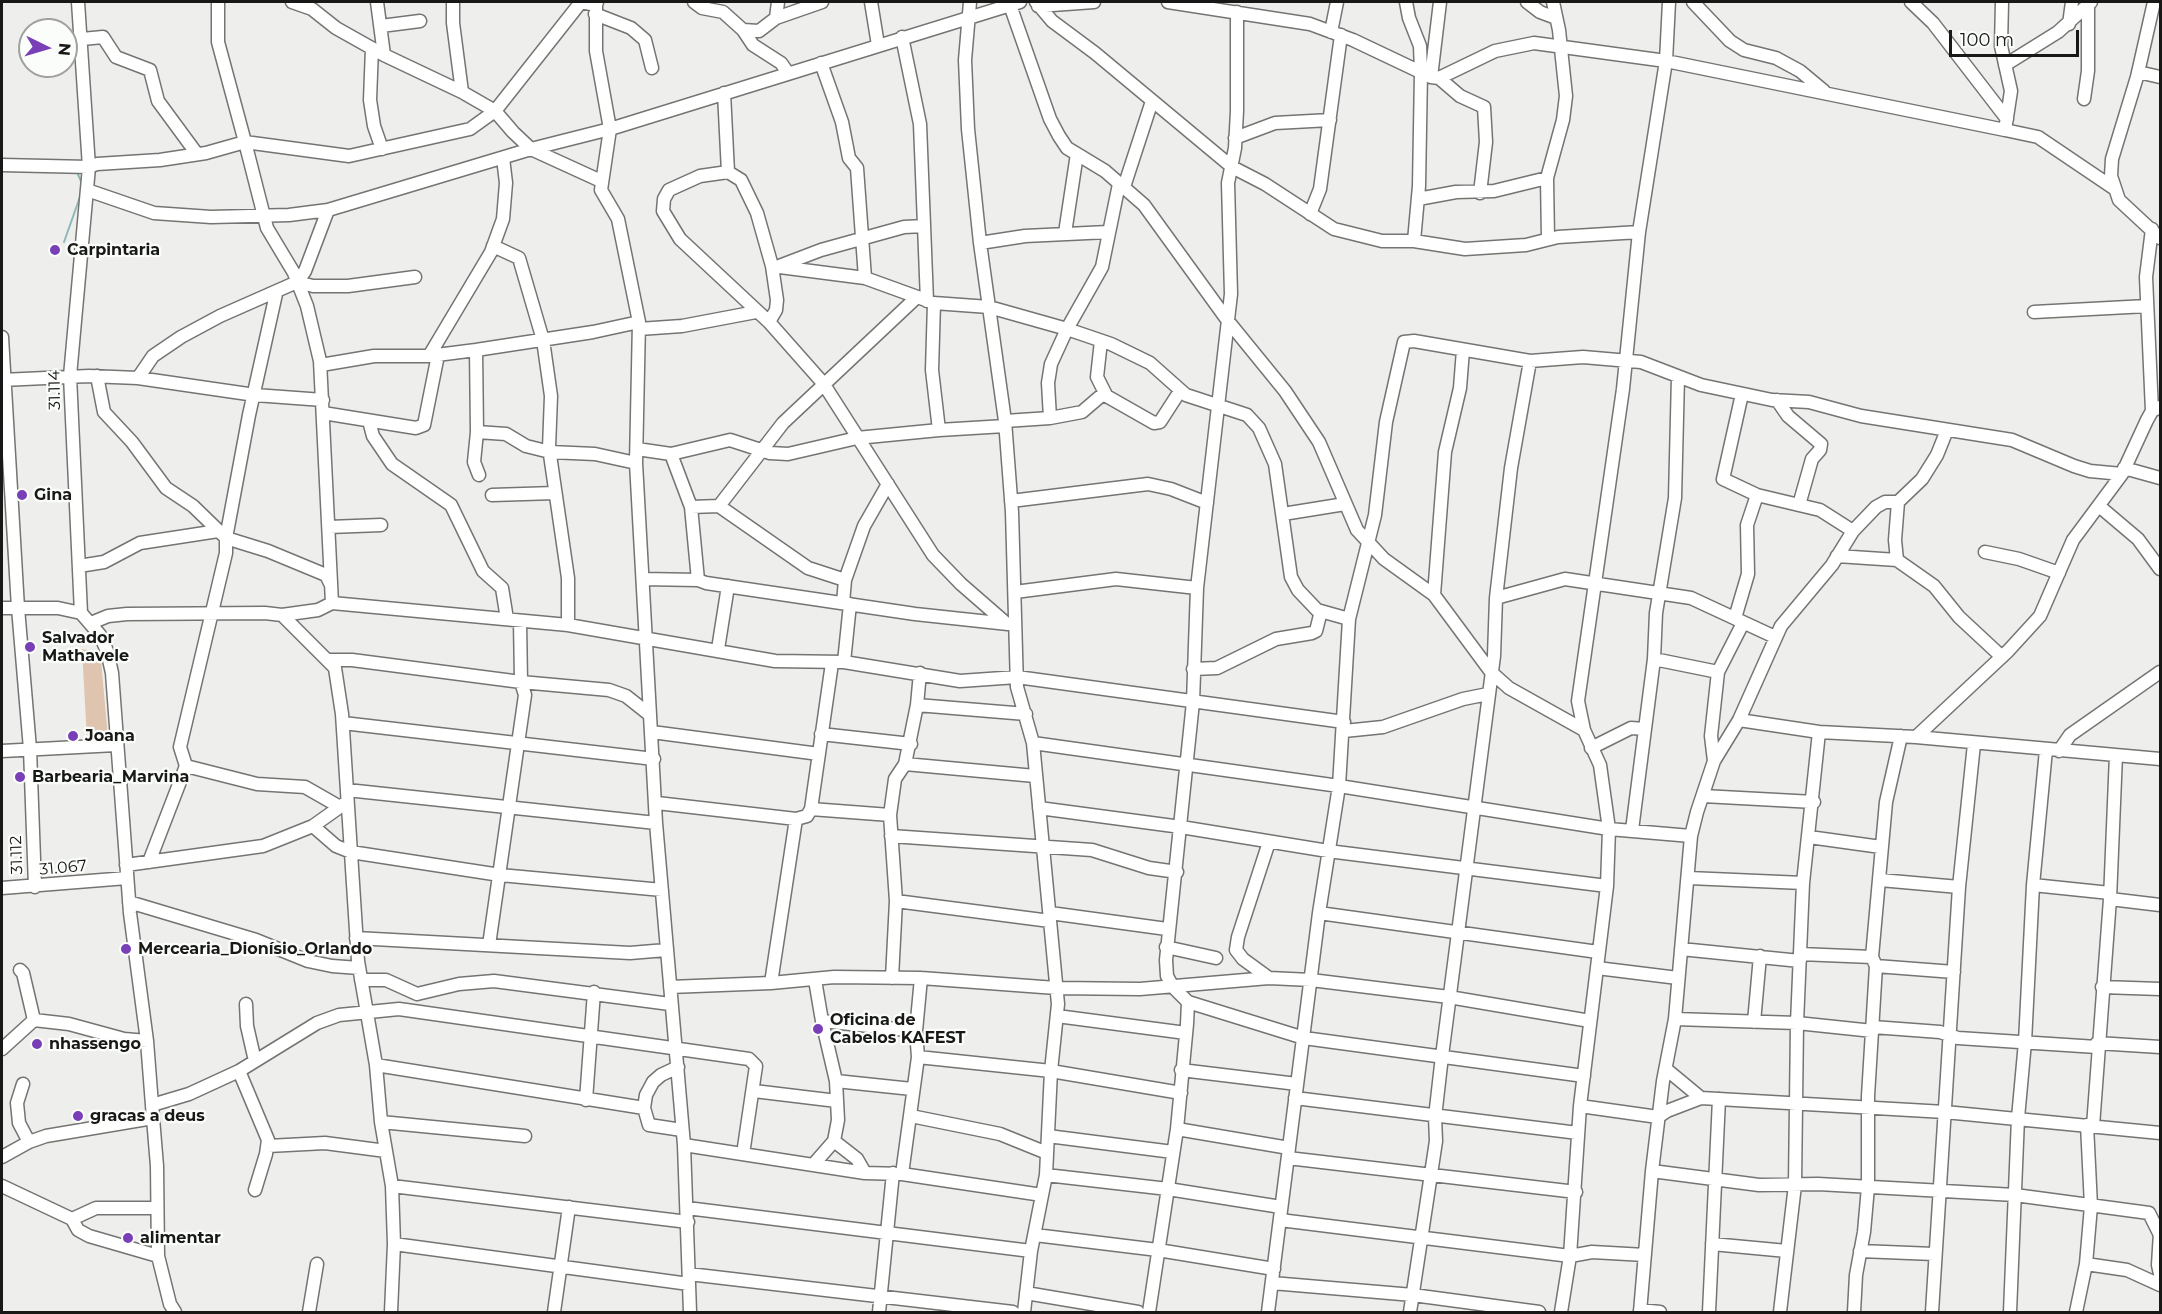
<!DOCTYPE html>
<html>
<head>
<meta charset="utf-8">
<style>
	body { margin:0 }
	#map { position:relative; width:2162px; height:1314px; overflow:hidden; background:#eeefec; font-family:Montserrat,sans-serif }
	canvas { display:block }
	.frame { position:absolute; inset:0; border:3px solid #181817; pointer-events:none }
	.north { position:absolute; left:18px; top:18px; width:60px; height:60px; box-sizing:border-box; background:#fbfdfa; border:2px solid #a0a19f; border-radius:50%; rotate:95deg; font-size:16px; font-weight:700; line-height:24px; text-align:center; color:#181817 }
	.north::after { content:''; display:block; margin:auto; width:21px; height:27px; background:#783fb6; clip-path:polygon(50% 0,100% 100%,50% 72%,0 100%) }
	.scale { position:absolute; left:1949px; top:30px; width:130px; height:27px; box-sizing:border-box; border:3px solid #181817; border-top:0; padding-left:8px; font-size:18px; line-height:21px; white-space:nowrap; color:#181817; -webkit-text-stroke:4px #fbfdfa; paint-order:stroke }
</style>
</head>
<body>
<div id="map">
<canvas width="2162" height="1314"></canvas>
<div class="frame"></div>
<div class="north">N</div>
<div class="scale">100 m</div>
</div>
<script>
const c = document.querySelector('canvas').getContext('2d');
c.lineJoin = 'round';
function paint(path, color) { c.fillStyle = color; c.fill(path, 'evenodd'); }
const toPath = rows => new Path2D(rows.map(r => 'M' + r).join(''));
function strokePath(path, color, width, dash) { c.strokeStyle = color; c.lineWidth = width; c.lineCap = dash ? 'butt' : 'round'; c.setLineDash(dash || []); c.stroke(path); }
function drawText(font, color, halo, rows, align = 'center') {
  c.font = font + ' Montserrat,sans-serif'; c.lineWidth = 4.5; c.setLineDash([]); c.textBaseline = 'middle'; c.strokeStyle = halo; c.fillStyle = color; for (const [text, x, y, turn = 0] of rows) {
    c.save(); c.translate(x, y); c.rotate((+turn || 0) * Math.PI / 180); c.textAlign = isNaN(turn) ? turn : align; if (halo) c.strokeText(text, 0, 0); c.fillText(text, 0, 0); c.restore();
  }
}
const green = toPath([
	[82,649,94,651,101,660,108,737,87,740]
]);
const stream = toPath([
	[77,172,83,186],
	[64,242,81,194]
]);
const minor = toPath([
	[78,2,89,167,70,376,81,613],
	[218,2,218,42,245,142,349,156,470,129,495,111,581,2,596,5,597,2],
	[292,2,312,9,336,28,384,55,462,92,495,111,513,132,531,149,610,129,1020,2],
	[377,2,384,55],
	[453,2,453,23,462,92],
	[694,2,702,8,723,12,743,30,753,45,781,63,788,73],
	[871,2,878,45],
	[970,2,965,60,968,129,980,243,1005,421,1012,512,1017,687,1033,743,1058,1004,1051,1071,1046,1175,1031,1251,1024,1312],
	[1036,2,1052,21,1095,53,1232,167,1265,184,1334,229,1382,241,1414,241,1465,249,1526,245,1558,237,1639,232],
	[1168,2,1310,24,1353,40,1431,77,1439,78,1495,51,1534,43,1666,61,2005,130,2011,91,2001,46,2002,2],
	[1406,2,1409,18,1420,46,1421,72,1419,186,1414,241],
	[1527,2,1540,12,1556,18],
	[1693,2,1730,41,1744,50,1776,58,1800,71,1824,91],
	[1911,2,1933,23,2007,119],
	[2154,2,2137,77,2112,159,2111,176,2119,200,2160,238],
	[596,5,596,51,610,129,601,190,618,219,639,322,636,463,656,823,684,1145,690,1312],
	[1010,5,1050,119,1059,136,1067,148,1105,171,1144,205,1228,321,1285,391,1319,442,1357,530,1384,559,1434,595,1491,672,1509,688,1584,730],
	[1038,6,1094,2],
	[595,14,631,28,645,40,652,68],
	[776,18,822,2],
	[2069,24,2072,2],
	[381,26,420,21],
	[743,30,759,31,776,18,778,2],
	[1331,32,1337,2],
	[902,37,920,124,927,301],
	[82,39,103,37,116,57,150,70,158,101,197,154],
	[372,48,370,100,374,126,382,149],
	[821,63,842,122,849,158,857,168,865,278],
	[2005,65,2058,32,2091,2],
	[2138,72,2160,77],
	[1431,77,1440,2],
	[1439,78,1460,96,1484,107,1486,142,1480,193],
	[724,93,728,172],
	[2084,99,2088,71,2088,4],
	[2005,130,2038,137,2115,189],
	[1235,138,1275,123,1330,120],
	[2,165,89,167,97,164,160,160,206,153,245,142,267,228,294,273,307,306,320,361,332,603],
	[1124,187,1152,101],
	[87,190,154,213,211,217,289,215,328,210],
	[1418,199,1456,192,1494,191,1547,178],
	[1310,214,1320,189,1341,35],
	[2152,229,2146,277,2152,411],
	[1065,233,1077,154],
	[1548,239,1547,178,1563,120,1566,96,1559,30,1553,2],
	[980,243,1025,236,1108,232],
	[493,246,519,258,543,340,551,396,549,448,568,578,568,625],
	[772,266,865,278,934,303,989,307,1067,329,1111,344,1150,363,1186,395,1247,415,1259,428,1275,464,1291,577,1298,590,1317,610,1349,619],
	[779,266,821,250,904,227,924,226],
	[297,282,313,286,348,286,415,277],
	[934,303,932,370,939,430],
	[2034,312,2147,306],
	[769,322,776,310,777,300,772,266,757,213,741,180,728,172,700,176,669,190,664,199,663,211,680,239,769,322,823,383,933,555,961,584,1007,624],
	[639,329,682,326,756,312],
	[2,337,18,608,30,749,35,887],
	[1101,341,1097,377,1106,395],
	[476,350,477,432,474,462,479,475],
	[429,356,491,252,503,219,506,183,503,158],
	[321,365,374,356,429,356,476,350,593,332,639,322],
	[97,376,104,412,132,442,166,488,193,506,226,538,268,551,326,575,331,585],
	[138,378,153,356,181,337,220,316,297,282,305,271,328,210,531,149,601,181],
	[2,380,89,376,138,378,255,395,323,400],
	[1742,394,1723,479,1757,495,1820,510,1853,531],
	[1777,400,1788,416,1821,444,1820,450,1812,459,1799,505],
	[323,413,416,428,424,425,438,355],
	[1050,418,1048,383,1051,364,1067,329,1102,267,1119,184],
	[369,421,373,436,392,464,451,505,483,571,502,588,507,619],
	[1005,421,1050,418,1082,412,1103,394,1154,423,1160,422,1180,391],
	[477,432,506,434,526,446,550,452,595,454,636,463],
	[637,449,671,454,730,440,770,453,788,454,857,438,939,430,1005,426],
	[671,454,691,507,698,580,706,583,915,614,1008,624],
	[2124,468,2160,478],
	[492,495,555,493],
	[1011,501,1148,484,1171,489,1207,503],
	[719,506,783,423,917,297],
	[2099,506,2138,539,2160,569],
	[691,507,719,506,808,568,845,580],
	[1283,514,1345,504],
	[329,527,381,525],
	[1985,552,2019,559,2059,573],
	[1837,556,1897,560,1934,586,1959,617,2002,657],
	[1897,560,1895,540,1898,502],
	[79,566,104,562,140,543,218,531],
	[643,579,698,580],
	[1015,592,1116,579,1197,588],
	[1434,595,1445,452,1460,388,1463,350],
	[1496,598,1565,579,1691,598,1775,637],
	[843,603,845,580,864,526,888,484],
	[2,608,58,608,81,613,100,635,107,651,112,673,130,913,147,1041,153,1118,157,1166,158,1256,170,1304,175,1312],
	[282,615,318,610,332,603,568,625,775,661,844,662,960,681,1017,677,1344,722],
	[1735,618,1748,574,1747,525,1757,495],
	[91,623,108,616,127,614,265,613,282,615,335,668,342,714,358,961,376,1065,381,1122,392,1186,394,1244,391,1312],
	[718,649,728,586],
	[1654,659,1718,672],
	[329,660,352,660,521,682,609,690,626,696,650,715],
	[844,662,850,604],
	[1193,669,1217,668,1276,639,1312,633,1316,631,1321,611],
	[917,705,920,673],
	[1739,720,1819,732,1916,737,2160,759],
	[343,723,654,759],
	[1344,731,1383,727,1463,699,1488,694],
	[652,732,819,754],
	[821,734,911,744],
	[1916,737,2008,651,2040,616,2073,540,2122,474,2147,420,2152,411,2160,407],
	[1033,743,1339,786,1609,829,1691,836],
	[1591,748,1631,728,1645,729],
	[2,751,116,745],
	[2059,751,2070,735,2160,672],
	[1714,761,1711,736,1718,672,1743,623],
	[905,764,1035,776],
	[186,766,180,747,226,553,226,538,249,415,276,294],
	[347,790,656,823],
	[1703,796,1814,802],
	[657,803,796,819,807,816,811,809,832,663],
	[1039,808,1181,827,1328,851,1607,886],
	[811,809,890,815],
	[313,826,336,846,351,852,500,875,662,890],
	[1632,830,1654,659,1656,613,1675,498,1678,377],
	[891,836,1092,850,1149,868,1177,872],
	[1809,837,1881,847],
	[149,862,186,766,257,784,305,787,340,807],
	[126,865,263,846,313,826,344,804],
	[1689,878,1803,883],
	[1880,880,1959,887],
	[2033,885,2110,893],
	[2,888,127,878],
	[2110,899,2160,905],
	[896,901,1050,921],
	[129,902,256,940,308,961,332,966,359,968],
	[1050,913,1167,929],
	[1319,913,1598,952],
	[356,938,630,953,666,950],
	[489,945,525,695,521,682,520,621],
	[1166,947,1216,958],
	[1681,949,1800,961],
	[1800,954,1872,957],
	[1876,966,1954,972],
	[1597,968,1678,978],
	[20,970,23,973,34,1020],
	[892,978,896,901,890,815,895,779,905,764,917,705,1026,714],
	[1269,978,1243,959,1236,950,1238,937,1269,842],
	[361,980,386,980,417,994,459,984,494,981,670,1004],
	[815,980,822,1021,836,1081,838,1120,834,1141,857,1159,865,1173],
	[771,983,796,819],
	[670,987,771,983,834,977,921,978,1056,988,1140,989,1269,978,1311,980,1449,997,1590,1021],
	[2102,987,2160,989],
	[1188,1002,1304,1038,1584,1076],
	[246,1004,247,1026,255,1061],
	[1057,1016,1186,1033],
	[1675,1019,1797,1023,1873,1031],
	[822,1021,916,1031],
	[1754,1022,1760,956],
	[1873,1027,1940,1032,1958,1038,2097,1047],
	[2097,1043,2160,1047],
	[2,1049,34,1020,69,1024,124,1039,147,1041],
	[918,1057,1051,1071,1181,1093],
	[376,1065,644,1108,649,1125,682,1130],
	[1666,1069,1701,1098],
	[1181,1070,1297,1084],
	[239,1071,268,1140,266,1154,255,1190],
	[836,1081,912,1089],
	[23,1084,17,1103,19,1123,29,1142],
	[754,1091,837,1101],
	[1295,1098,1578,1133],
	[586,1100,594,992],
	[152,1105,189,1094,239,1071,317,1023,339,1015,399,1009,749,1059,756,1066,743,1154],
	[1580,1106,1658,1117,1667,1111,1701,1098,1945,1112,2160,1133],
	[644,1108,646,1095,653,1082,661,1075,678,1067],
	[911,1116,1000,1134,1047,1153],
	[381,1122,525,1136],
	[2093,1126,2110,899,2116,755],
	[1177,1129,1289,1148],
	[1048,1136,1173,1152],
	[684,1145,865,1173,902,1174,1042,1195],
	[268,1146,325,1143,386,1151],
	[2,1157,29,1142,46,1136,153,1118],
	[1288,1158,1576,1192],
	[813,1165,834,1141],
	[1652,1171,1759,1185,1818,1184,2015,1195,2149,1213,2160,1235],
	[902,1174,918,1057,916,1031,921,978],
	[1046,1175,1168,1189,1281,1207],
	[2,1186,72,1219,78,1230,89,1236,158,1256],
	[392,1186,688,1222],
	[687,1208,1031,1251],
	[72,1219,96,1208,157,1208],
	[1280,1220,1570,1256,1592,1252,1645,1255],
	[2160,1232,2158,1265,2160,1274],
	[1035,1235,1158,1250,1274,1269],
	[394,1244,689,1284],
	[1712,1244,1787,1251],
	[1860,1251,1934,1254],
	[2086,1264,2127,1270,2160,1285],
	[689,1274,1013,1312],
	[1272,1283,1413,1295,1539,1312],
	[1026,1293,1138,1312],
	[1640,1310,1660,1312],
	[309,1312,317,1264],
	[554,1312,569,1207],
	[879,1312,893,1173],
	[1149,1312,1177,1129,1187,1024,1188,1002,1173,987,1167,976,1166,960,1193,702,1197,588,1231,294,1228,183,1235,148,1237,111,1237,12],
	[1268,1312,1319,913,1339,786,1349,619,1375,515,1386,422,1404,342,1414,341,1530,361,1583,357,1641,362,1701,385,1772,400,1809,402,1861,416,2012,440,2074,466,2090,471,2122,474],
	[1410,1312,1436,1141,1435,1117,1442,1056,1494,656,1496,598,1511,468,1530,361],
	[1561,1312,1570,1256,1580,1106,1607,886,1609,829,1600,765,1584,730,1578,701,1623,389,1639,232,1666,61,1669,2],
	[1640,1312,1652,1171,1663,1081,1675,1019,1691,836,1697,812,1714,761,1739,720,1781,626,1832,565,1853,531,1876,507,1885,502,1898,502,1922,479,1937,455,1947,430],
	[1709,1312,1719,1099],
	[1780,1312,1795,1185,1797,1023,1803,883,1819,732],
	[1854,1312,1856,1275,1864,1232,1868,1187,1868,1096,1876,966,1872,957,1886,802,1901,736],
	[1932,1312,1959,887,1974,744],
	[2010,1312,2018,1118,2025,1042,2033,885,2046,750],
	[2076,1312,2086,1264,2091,1206,2087,1125]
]);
const markers = [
	[55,250,6,"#783fb6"],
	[22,495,6,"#783fb6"],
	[30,647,6,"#783fb6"],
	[73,736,6,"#783fb6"],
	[20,777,6,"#783fb6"],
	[126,949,6,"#783fb6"],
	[818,1029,6,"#783fb6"],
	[37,1044,6,"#783fb6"],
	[78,1116,6,"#783fb6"],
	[128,1238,6,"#783fb6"]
];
const poiNames = [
	["Carpintaria",67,250],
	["Gina",34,495],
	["Salvador",42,638],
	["Mathavele",42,656],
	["Joana",85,736],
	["Barbearia_Marvina",32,777],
	["Mercearia_Dionísio_Orlando",138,949],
	["Oficina de",830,1020],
	["Cabelos KAFEST",830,1038],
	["nhassengo",49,1044],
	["gracas a deus",90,1116],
	["alimentar",140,1238]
];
const streetNames = [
	["31.114",55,390,-91],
	["31.112",17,855,-92],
	["31.067",63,868,-5]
];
paint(green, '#dfc5b0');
strokePath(stream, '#8db9bb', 2);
strokePath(minor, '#747572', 15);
strokePath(minor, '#fff', 12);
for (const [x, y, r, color] of markers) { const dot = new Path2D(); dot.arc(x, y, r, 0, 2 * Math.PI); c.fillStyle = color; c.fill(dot); strokePath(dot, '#fbfdfa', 2); }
drawText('bold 16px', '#181817', '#fbfdfa', poiNames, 'left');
drawText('16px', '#181817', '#fbfdfa', streetNames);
</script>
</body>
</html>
